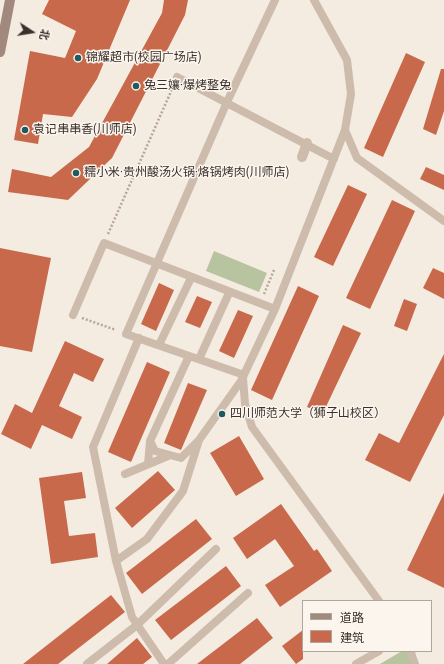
<!DOCTYPE html>
<html>
<head>
<meta charset="utf-8">
<style>
	body { margin:0 }
	#map { position:relative; width:444px; height:664px; overflow:hidden; background:#f4ebe1; font-family:"Roboto Condensed","Noto Sans SC",sans-serif }
	canvas { display:block }
	.legend { position:absolute; left:302px; top:600px; width:130px; height:52px; box-sizing:border-box; background:#fbf5ee; border:1px solid #aea6a0; margin:0; padding:5px 7px; list-style:none; font-size:12px; color:#3b302b }
	.legend li { display:flex; align-items:center; gap:8px; height:20px }
	.legend b { width:20px; border:1px solid #aea6a0 }
	.north { position:absolute; left:12px; top:12px; width:40px; height:40px; -webkit-text-stroke:3px #fbf5ee; paint-order:stroke; rotate:102deg; font-size:11px; font-weight:700; line-height:16px; text-align:center; color:#3b302b }
	.north::after { content:''; display:block; margin:auto; width:14px; height:18px; background:#3b302b; clip-path:polygon(50% 0,100% 100%,50% 72%,0 100%) }
</style>
</head>
<body>
<div id="map">
<canvas width="444" height="664"></canvas>
<ul class="legend">
<li><b style="height:5px;background:#a18a7d"></b>道路</li>
<li><b style="height:11px;background:#c8694b"></b>建筑</li>
</ul>
<div class="north">北</div>
</div>
<script>
const c = document.querySelector('canvas').getContext('2d');
c.lineJoin = 'round';
function paint(path, color) { c.fillStyle = color; c.fill(path, 'evenodd'); }
const toPath = rows => new Path2D(rows.map(r => 'M' + r).join(''));
function strokePath(path, color, width, dash) { c.strokeStyle = color; c.lineWidth = width; c.lineCap = dash ? 'butt' : 'round'; c.setLineDash(dash || []); c.stroke(path); }
function drawText(font, color, halo, rows, align = 'center') {
  c.font = font + ' "Roboto Condensed","Noto Sans SC",sans-serif'; c.lineWidth = 3; c.setLineDash([]); c.textBaseline = 'middle'; c.strokeStyle = halo; c.fillStyle = color; for (const [text, x, y, turn = 0] of rows) {
    c.save(); c.translate(x, y); c.rotate((+turn || 0) * Math.PI / 180); c.textAlign = isNaN(turn) ? turn : align; if (halo) c.strokeText(text, 0, 0); c.fillText(text, 0, 0); c.restore();
  }
}
const green = toPath([
	[214,251,267,273,259,292,206,271],
	[402,651,415,651,417,664,380,664]
]);
const building = toPath([
	[49,0,130,0,97,79,72,117,43,114,38,144,14,140,30,51,65,58,76,31,42,14],
	[164,0,188,0,185,15,112,158,68,200,8,192,12,169,51,177,89,147,162,13],
	[406,53,425,62,383,157,364,148],
	[441,69,444,69,444,111,436,135,423,129],
	[426,167,444,175,444,190,420,179],
	[348,185,367,194,333,266,314,257],
	[392,200,415,211,370,309,346,298],
	[0,248,51,258,32,352,0,346],
	[433,268,444,273,444,299,423,288],
	[159,283,174,290,156,331,141,324],
	[298,286,319,296,272,400,251,390],
	[197,296,212,302,200,328,185,322],
	[404,299,417,304,407,331,394,326],
	[238,310,253,316,234,358,219,351],
	[343,325,361,333,323,413,307,407],
	[65,341,104,359,93,382,74,373,59,406,82,417,72,439,42,425,31,449,1,434,15,404,32,413],
	[444,354,444,415,410,482,365,460,379,433,399,443],
	[147,362,170,372,131,462,108,452],
	[188,383,207,390,181,450,164,443],
	[239,436,264,479,236,496,210,453],
	[158,471,175,490,132,528,115,508],
	[82,472,86,498,64,501,69,536,95,533,98,557,51,564,39,478],
	[444,493,444,588,407,570],
	[281,504,314,551,317,549,332,571,280,607,265,585,294,566,275,539,247,559,233,538],
	[196,519,212,539,142,594,126,573],
	[226,566,241,586,171,640,155,620],
	[111,595,125,612,58,664,23,664],
	[257,618,273,638,240,664,197,664],
	[303,630,303,659,296,664,282,646],
	[137,638,152,657,143,664,107,664]
]);
const path = toPath([
	[108,234,173,87],
	[264,294,274,270],
	[82,318,116,330]
]);
const lane = toPath([
	[177,77,334,159],
	[345,130,357,158,444,221],
	[73,315,104,243,275,309],
	[139,338,93,447,116,561,132,617,164,664],
	[159,345,191,278],
	[189,356,150,441,155,451,181,458,197,442],
	[199,359,229,293],
	[244,375,126,334,227,102,275,0],
	[243,378,245,404,252,427,379,601],
	[148,464,150,441],
	[125,474,168,456],
	[116,561,147,539,183,491,199,440,241,381,275,309,345,130,351,94,347,60,314,0],
	[410,651,415,664],
	[87,664,137,625,216,549],
	[168,664,248,593],
	[356,664,379,651]
]);
const street = toPath([
	[302,157,307,143]
]);
const secondary = toPath([
	[0,52,10,0]
]);
const markers = [
	[78,58,4,"#1f5a5e"],
	[136,86,4,"#1f5a5e"],
	[25,130,4,"#1f5a5e"],
	[76,173,4,"#1f5a5e"],
	[222,414,4,"#1f5a5e"]
];
const poiNames = [
	["锦耀超市(校园广场店)",86,58],
	["兔三孃·爆烤整兔",144,86],
	["袁记串串香(川师店)",33,130],
	["糯小米·贵州酸汤火锅·烙锅烤肉(川师店)",84,173],
	["四川师范大学（狮子山校区）",230,414]
];
paint(green, '#b8c4a0');
paint(building, '#c8694b');
strokePath(path, '#b9a596', 2.5, [2, 2]);
strokePath(lane, '#cdbbac', 8);
strokePath(street, '#cdbbac', 10);
strokePath(secondary, '#a18a7d', 10);
for (const [x, y, r, color] of markers) { const dot = new Path2D(); dot.arc(x, y, r, 0, 2 * Math.PI); c.fillStyle = color; c.fill(dot); strokePath(dot, '#fbf5ee', 1.5); }
drawText('12px', '#3b302b', '#fbf5ee', poiNames, 'left');
</script>
</body>
</html>
